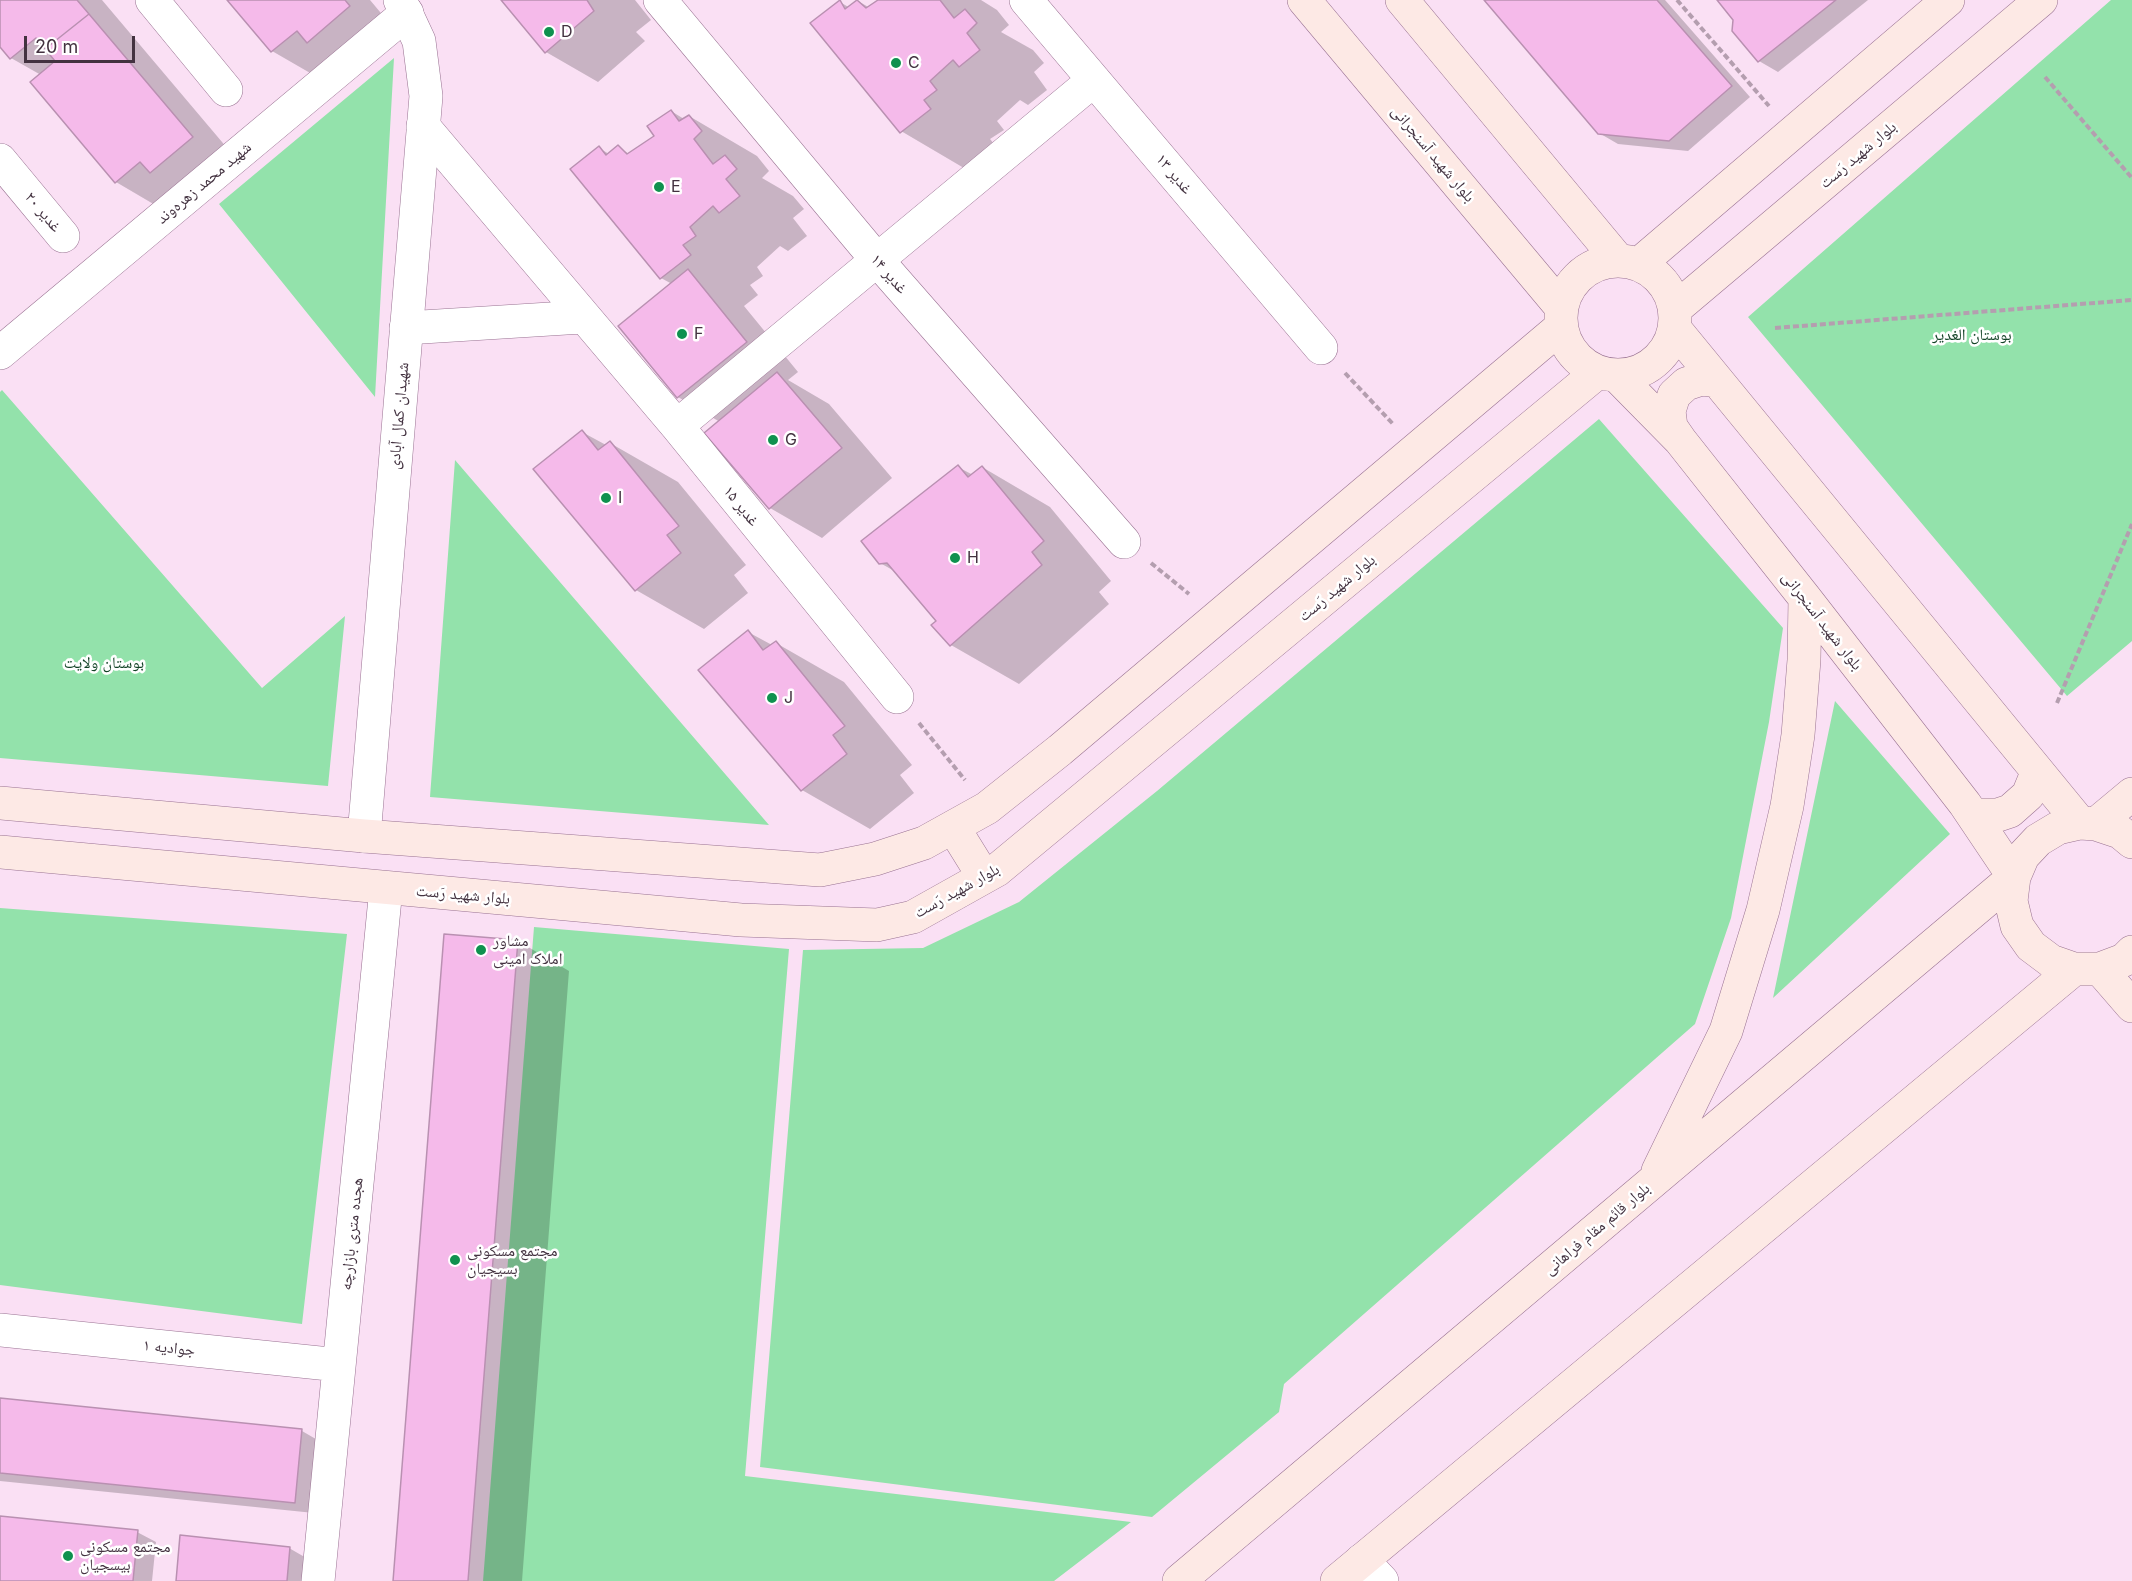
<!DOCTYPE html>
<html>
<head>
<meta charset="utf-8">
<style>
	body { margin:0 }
	#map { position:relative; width:2132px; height:1581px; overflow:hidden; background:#fae0f4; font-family:Inter,sans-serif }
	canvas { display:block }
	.scale { position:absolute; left:24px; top:36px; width:111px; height:27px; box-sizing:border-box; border:3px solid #433240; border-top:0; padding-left:8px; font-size:18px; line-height:21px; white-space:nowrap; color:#433240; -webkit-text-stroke:4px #fff; paint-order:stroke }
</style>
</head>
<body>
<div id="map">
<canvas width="2132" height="1581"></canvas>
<div class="scale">20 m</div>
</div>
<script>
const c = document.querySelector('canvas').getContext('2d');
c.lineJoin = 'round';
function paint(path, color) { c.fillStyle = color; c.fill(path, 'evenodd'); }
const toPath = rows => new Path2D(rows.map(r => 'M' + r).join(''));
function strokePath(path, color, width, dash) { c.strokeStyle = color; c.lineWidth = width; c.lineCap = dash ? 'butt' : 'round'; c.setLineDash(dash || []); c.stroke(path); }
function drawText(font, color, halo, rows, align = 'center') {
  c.font = font + ' Inter,"Noto Naskh Arabic",sans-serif'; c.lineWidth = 5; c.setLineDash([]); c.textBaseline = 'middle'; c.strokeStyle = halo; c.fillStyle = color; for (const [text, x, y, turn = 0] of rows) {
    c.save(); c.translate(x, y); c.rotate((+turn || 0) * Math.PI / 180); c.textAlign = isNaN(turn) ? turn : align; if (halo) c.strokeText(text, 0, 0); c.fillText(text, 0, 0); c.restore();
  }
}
const green = toPath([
	[2111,0,2132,0,2132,641,2067,696,1748,317],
	[394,58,375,397,219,204],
	[2,390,262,688,345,616,328,786,0,758,0,392],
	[1599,419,1783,628,1769,722,1731,918,1695,1024,1284,1384,1279,1412,1152,1517,760,1467,803,950,923,948,1019,902,1157,791],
	[455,460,769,825,430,797],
	[1835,701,1950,834,1773,998],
	[0,908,347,934,302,1324,0,1285],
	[534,927,789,949,745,1476,1131,1522,1054,1581,483,1581]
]);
const shadow = toPath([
	[0,0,102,0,244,168,167,212,116,182,41,75,11,58,0,45],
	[229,0,370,0,401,37,324,81,272,51],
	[503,0,635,0,651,20,636,32,645,41,598,82,546,52],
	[880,0,981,0,997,10,1009,25,1001,32,1033,50,1044,63,1034,72,1047,90,1028,105,1020,100,997,121,1004,130,990,139,998,149,969,171,901,131,840,2,850,8,858,1,870,8],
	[1486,0,1665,0,1750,97,1688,151,1618,144,1599,133],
	[1719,0,1868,0,1778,72,1759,61,1734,31,1735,20],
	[671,111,684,119,689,116,757,156,769,171,762,178,793,196,804,209,793,218,807,236,788,251,780,246,757,267,763,276,750,285,758,295,744,306,798,372,788,380,829,404,892,478,822,538,770,508,720,422,678,397,620,326,672,284,661,278,599,148,609,154,618,147,629,154,656,136],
	[582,432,606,445,610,443,678,482,746,565,734,575,748,593,704,629,636,590,535,470],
	[958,467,973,475,982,467,1050,507,1111,581,1099,592,1109,604,1019,684,951,645,939,621,898,573,880,563],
	[748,632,772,645,776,643,844,682,912,765,900,775,914,793,870,829,802,790,701,670],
	[518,941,569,971,522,1581,394,1581],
	[0,1400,302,1431,321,1442,314,1513,0,1481],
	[0,1517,137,1532,156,1542,152,1581,0,1581],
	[289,1548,308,1559,306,1581,177,1581]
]);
const building = toPath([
	[0,0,77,0,89,14,45,49,36,38,10,59,0,47,0,0],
	[227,0,345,0,350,6,307,43,297,31,271,52,227,0],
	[501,0,587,0,594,11,545,53,501,0],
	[840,0,845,9,857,0,866,8,878,0,940,0,954,18,965,9,977,23,967,33,980,50,959,67,953,60,930,81,937,90,924,100,931,109,900,133,810,23,840,0],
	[1484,0,1657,0,1732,86,1669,141,1598,134,1484,0],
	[1717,0,1836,0,1758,62,1732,31,1733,20,1717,0],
	[89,14,193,137,150,173,140,162,115,183,30,82,55,61,45,49,89,14],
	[671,110,679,121,689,115,702,131,694,139,713,164,725,155,737,169,726,179,740,196,719,213,713,206,690,227,696,236,683,245,691,255,660,279,570,169,599,146,606,155,618,145,627,154,654,136,647,126,671,110],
	[688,269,747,342,677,398,618,326,688,269],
	[777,372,842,448,769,509,704,433,777,372],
	[582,430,598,450,610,441,679,526,667,535,681,553,635,591,533,469,582,430],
	[958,465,968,477,982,466,1044,541,1032,552,1042,565,950,646,931,625,936,621,887,563,879,564,861,541,958,465],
	[748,630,763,650,776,641,845,726,833,735,847,754,801,791,698,670,748,630],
	[444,934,518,940,468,1581,393,1581,444,934],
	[0,1398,302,1429,295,1503,0,1473,0,1398],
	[0,1516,138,1530,133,1581,0,1581,0,1516],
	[180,1535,290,1547,287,1581,176,1581,180,1535]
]);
const path = toPath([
	[1677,0,1769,106],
	[2045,77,2132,178],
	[1775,328,2132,300],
	[1345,373,1393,424],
	[1151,563,1189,594],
	[2057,703,2132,524],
	[919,723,965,780]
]);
const minor = toPath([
	[152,0,226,90],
	[660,0,877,260,1124,542],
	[1026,0,1321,348],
	[423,126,677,426,897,697],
	[0,160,63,236],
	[406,328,582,317],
	[0,353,407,13],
	[677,426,1094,80],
	[0,1330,339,1365],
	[1362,1560,1382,1581],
	[318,1581,386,888]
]);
const tertiary = toPath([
	[364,836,426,96,419,41,400,0]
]);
const secondary = toPath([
	[1304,0,1561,307],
	[1402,0,1619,261],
	'1561 318a57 57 0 1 1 114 0a57 57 0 1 1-114 0Z',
	[1639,264,1948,0],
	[1675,309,2041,0],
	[1675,329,2080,823],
	[1680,440,1671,427,1669,411,1674,395,1686,384,1701,379,1717,381],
	[0,803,364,836,820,870,875,859,924,843,987,808,1060,750,1561,327],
	[1973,815,1998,815,2010,811,2028,795,2037,773],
	[2096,824,2132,794],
	[953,827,984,877],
	[2132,842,2120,832,2096,824,2080,823,2058,828,2038,840,2023,856,2014,877,2011,901,2017,926,2031,946,2051,961,2074,969,2100,969,2124,960,2132,952],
	[0,852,741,920,877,925,913,917,997,870,1598,372],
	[2100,969,2132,1006],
	[1658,1171,1726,1031,1763,910,1787,806,1798,735,1804,660,1805,598],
	[1179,1581,2014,877,1965,804,1805,598,1680,440,1617,376],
	[1337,1581,2074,969]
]);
const markers = [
	[549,32,6,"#0f914f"],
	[896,63,6,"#0f914f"],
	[659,187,6,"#0f914f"],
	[682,334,6,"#0f914f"],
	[773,440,6,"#0f914f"],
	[606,498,6,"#0f914f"],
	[955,558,6,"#0f914f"],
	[772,698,6,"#0f914f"],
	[481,950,6,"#0f914f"],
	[455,1260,6,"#0f914f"],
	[68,1556,6,"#0f914f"]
];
const poiNames = [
	["D",561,32],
	["C",908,63],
	["E",671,187],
	["F",694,334],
	["G",785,440],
	["I",618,498],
	["H",967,558],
	["J",784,698],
	["مشاور",493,941],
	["املاک امینی",493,959],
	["مجتمع مسکونی",467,1251],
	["بسیجیان",467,1269],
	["مجتمع مسکونی",80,1547],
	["بیسجیان",80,1565]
];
const streetNames = [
	["بلوار شهید آسنجرانی",1433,154,50],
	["بلوار شهید رَست",1858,155,-40],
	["غدیر ۱۳",1174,174,50],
	["شهید محمد زهره‌وند",204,183,-40],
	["غدیر ۲۰",43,212,50],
	["غدیر ۱۴",889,274,49],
	["شهیدان کمال آبادی",399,416,-85],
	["غدیر ۱۵",741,506,51],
	["بلوار شهید رَست",1337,588,-40],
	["بلوار شهید آسنجرانی",1822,621,52],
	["بلوار شهید رَست",957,891,-29],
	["بلوار شهید رَست",463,895,5],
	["بلوار قائم مقام فراهانی",1597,1229,-40],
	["هجده متری بازارچه",352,1234,-84],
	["جوادیه ۱",169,1348,6]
];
const parkNames = [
	["بوستان الغدیر",1972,335],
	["بوستان ولایت",104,663]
];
paint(green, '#93e2ab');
paint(shadow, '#0003');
paint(building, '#f5baea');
strokePath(building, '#b990b1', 1.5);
strokePath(minor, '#997292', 34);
strokePath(tertiary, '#997292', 34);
strokePath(secondary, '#997292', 34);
strokePath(path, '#b49eaf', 4, [6, 3]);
strokePath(minor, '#fff', 33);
strokePath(tertiary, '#fff', 33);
strokePath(secondary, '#fde9e5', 33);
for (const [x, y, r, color] of markers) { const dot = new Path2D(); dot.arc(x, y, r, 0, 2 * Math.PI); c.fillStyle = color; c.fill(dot); strokePath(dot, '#fff', 2); }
drawText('16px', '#433240', '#fff', poiNames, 'left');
drawText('16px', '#433240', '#fff', streetNames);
drawText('16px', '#114225', '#fff', parkNames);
</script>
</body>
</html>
